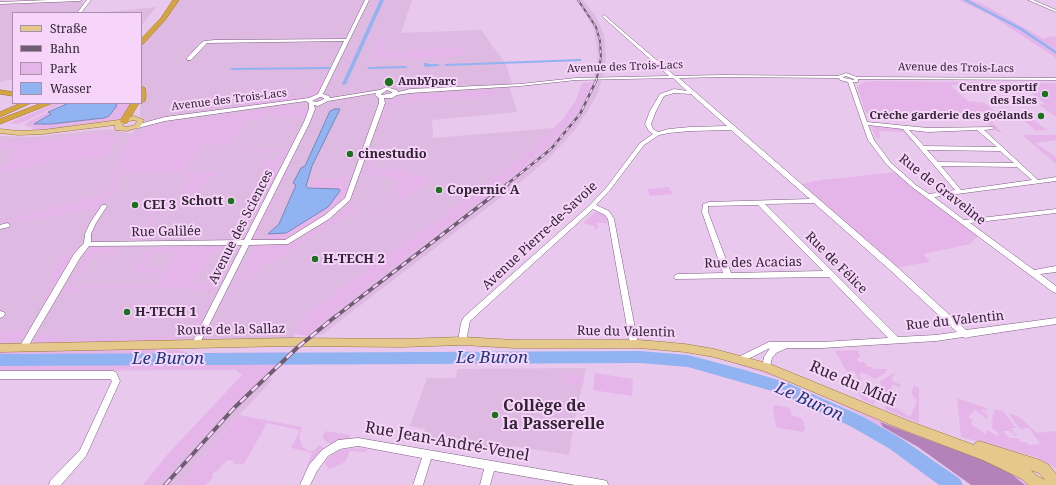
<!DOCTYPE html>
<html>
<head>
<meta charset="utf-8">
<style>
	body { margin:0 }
	#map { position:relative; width:1056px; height:485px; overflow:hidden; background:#e9c8ed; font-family:"Noto Serif",serif }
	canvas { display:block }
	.legend { position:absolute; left:12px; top:12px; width:130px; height:92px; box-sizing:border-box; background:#f7d5fa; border:1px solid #a88faa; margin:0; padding:5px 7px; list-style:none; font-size:12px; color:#312533 }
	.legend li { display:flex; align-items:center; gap:8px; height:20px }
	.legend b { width:20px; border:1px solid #a88faa }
</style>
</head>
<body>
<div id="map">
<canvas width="1056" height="485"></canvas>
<ul class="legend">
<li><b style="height:5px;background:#e5c88c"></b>Straße</li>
<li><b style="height:5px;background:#705d73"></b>Bahn</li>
<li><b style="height:11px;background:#e5b5ea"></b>Park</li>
<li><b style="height:11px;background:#92b3f1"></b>Wasser</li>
</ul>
</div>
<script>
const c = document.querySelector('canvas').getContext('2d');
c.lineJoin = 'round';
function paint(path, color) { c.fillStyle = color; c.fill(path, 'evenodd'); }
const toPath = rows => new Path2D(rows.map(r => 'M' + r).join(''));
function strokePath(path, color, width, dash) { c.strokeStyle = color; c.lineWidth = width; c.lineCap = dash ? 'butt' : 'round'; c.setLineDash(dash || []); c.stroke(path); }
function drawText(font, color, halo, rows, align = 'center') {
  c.font = font + ' "Noto Serif",serif'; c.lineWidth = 4; c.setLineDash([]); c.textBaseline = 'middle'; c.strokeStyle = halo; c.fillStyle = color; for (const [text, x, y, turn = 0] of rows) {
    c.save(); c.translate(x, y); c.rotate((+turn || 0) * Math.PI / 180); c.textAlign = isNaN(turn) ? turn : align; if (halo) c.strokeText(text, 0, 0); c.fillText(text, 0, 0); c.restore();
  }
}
const built = toPath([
	[176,0,412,0,401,33,481,30,506,64,513,87,510,89,517,112,432,120,433,138,555,128,511,167,412,238,295,334,291,342,0,348,0,136,34,137,107,129,131,134,145,122,145,121,140,117,141,43],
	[576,0,583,0,596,17,604,34,606,54,605,70,597,95,587,112,574,131,548,159,522,181,323,334,307,336,344,305,528,164,570,123,588,93,593,81,598,56,594,30,588,16],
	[79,1,83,2,83,4,88,3,81,13,13,13,13,79,0,82,0,4],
	[156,7,141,26,141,13,98,13],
	[586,368,574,422,569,455,513,446,513,451,423,437,425,429,410,426,427,378,455,378,458,369],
	[264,378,273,379,228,427,178,485,157,485,218,420,260,379]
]);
const green = toPath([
	[959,0,972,0,988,7,1044,39,1050,36,1056,37,1056,58,992,16],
	[384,34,388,35,385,37,382,50,398,50,398,53,395,55,398,56,396,59,394,58,373,58,382,35],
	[460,48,464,50,464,56,402,59,400,54,407,50],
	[317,80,325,80,318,93,306,98,241,108,247,102,307,95,310,93],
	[872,81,962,82,965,85,950,85,968,101,985,103,1004,119,1033,119,1048,131,1044,130,1036,131,1023,120,990,120,1002,132,997,132,978,114,866,113,857,87,864,82],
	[592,82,588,93,570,123,528,164,344,305,307,336,295,334,301,323,311,310,489,183,534,147,562,120,576,100,582,83],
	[968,82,1017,83,1023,87,972,85],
	[1021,83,1056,83,1056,117,1039,105,1045,104],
	[497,90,499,93,495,96,450,99,449,97,442,98,442,100,390,104,385,119,382,119,387,104,391,100,399,97,401,101,410,100,411,95],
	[56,103,64,103,21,123,14,124,9,123],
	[117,103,130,103,122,119,118,121,69,128,30,131,33,128,24,125,29,121,48,112,51,114,34,124,51,124,104,118,116,107],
	[294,106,308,109,305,117,266,115,263,120,248,118,242,120,240,123,243,126,231,144,196,146,195,149,197,150,245,150,243,152,239,152,239,150,198,150,183,171,192,172,184,176,179,175,164,197,168,199,138,241,130,241,131,236,140,231,181,172,126,172,116,184,121,184,106,201,138,142,138,139,135,134,159,124],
	[871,126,903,129,917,144,910,140,904,132,879,131,881,138,876,138],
	[98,133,118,136,107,156,69,161,67,157,0,173,0,166,12,163,15,147,0,150,0,142,52,139],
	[132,134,136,139,136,144,104,202,95,212,94,212,94,209,17,221,0,225,0,222,108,193,129,137],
	[1022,135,1056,135,1056,140,1035,143,1056,157,1056,164],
	[251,149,280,149,286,152,243,237,230,241,237,227,246,223,251,202,246,202,251,193,258,193,271,169,264,169,268,162,247,162,248,161,277,161,282,152,250,151],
	[401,151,401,157,398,157,397,159,396,156,375,156,371,168,393,168,393,169,365,172,371,155],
	[296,153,257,235,254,235,294,154],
	[406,169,412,169,412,193,381,214,379,212,400,199,396,197,402,192,395,188,398,178,380,177,381,175,364,176,364,174],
	[224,171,209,178,198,193,179,194,194,174,201,172],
	[897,172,981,235,974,239,970,244,924,254,930,262,893,268,798,185,814,181],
	[414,173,431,180,433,180,414,193],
	[324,178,347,178,344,185,352,186,346,199,337,208,287,240,264,240,268,234,286,233,291,230,332,203,340,191,339,189,315,189,310,187,313,186,311,184,312,180],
	[669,187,673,194,650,196,647,189],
	[351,204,359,208,240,281,242,284,235,288,241,276,332,220],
	[595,212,602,213,606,216,608,223,597,223,598,228,594,229,595,226,583,223],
	[256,245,289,245,243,273],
	[173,247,170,252,153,252,143,267,160,267,157,273,133,273,151,248],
	[180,247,228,247,234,248,235,253,213,252,203,271,208,272,199,272,192,285,219,285,216,290,195,291,197,287,193,287,80,288,76,293,61,291,63,287,156,286],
	[78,248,46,304,42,305,55,279,50,280,60,259],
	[93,248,117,248,109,259,103,259,108,253,95,253,76,278,70,277,70,276,76,275,86,256,80,256,86,251],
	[207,300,210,302,198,324,201,325,193,334,181,339,140,342,45,344,37,342,34,340,37,335,40,334,55,334,52,339,177,337,179,332,190,332],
	[39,312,41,312,29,334,23,339,11,344,0,344,0,334,30,329],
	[156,349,182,350,186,353,289,352,218,420,157,485,143,485,166,456,242,375,235,370,0,371,0,351],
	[857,350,860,355,860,357,857,358,858,362,864,362,867,367,872,367,874,369,893,369,888,369,885,373,875,379,862,372,859,376,862,378,860,382,854,371,847,372,835,351],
	[726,361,748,366,785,379,890,425,1016,472,1029,485,1025,485,1021,481,954,450,880,422,883,427,902,438,858,413,828,399,784,380],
	[896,372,891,380,901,385,900,388,893,384,886,401,910,417,917,401,911,393,914,385,919,388,919,423,885,409,886,405,877,400,873,404,862,399,857,390,861,390,858,385,870,402,881,387,880,381],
	[565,373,584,376,583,386,563,383],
	[595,373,633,379,632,396,593,390],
	[957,398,986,408,987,412,982,409,981,411,988,415,987,419,975,410,968,417,973,420,971,424,985,434,988,430,997,436,999,434,991,427,993,424,991,422,993,420,992,414,995,415,993,409,1003,411,1016,428,1011,428,1017,436,1015,436,1010,431,1003,431,1009,438,1018,438,1021,442,1026,442,1029,445,1041,444,1029,428,1020,429,1008,413,1018,416,1037,433,1056,431,1056,468,1036,457,961,437],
	[775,405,787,407,791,410,791,415,799,417,803,420,805,429,803,432,779,428,776,426,773,408],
	[239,415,302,427,299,437,303,447,309,451,314,451,319,445,323,447,323,450,310,466,307,466,312,453,291,448,300,430,267,423,244,464,233,464,235,461,227,460,217,471,212,474,213,477,206,485,178,485],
	[325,431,350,435,349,438,330,444,322,438],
	[351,448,367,449,366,452,350,451,345,462,329,470,325,463,328,458,337,451]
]);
const forest = toPath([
	[880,422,988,462,1010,473,1025,485,971,485,918,447,883,427]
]);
const water = toPath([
	[69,103,117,103,116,107,109,116,104,118,51,124,34,124,51,114,48,112,69,103],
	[335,109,340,109,312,166,306,186,308,188,339,189,340,191,328,207,291,230,286,233,268,234,279,224,296,185,293,183,301,168,305,166,330,111,335,109]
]);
const canal = toPath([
	[380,0,384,0,346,84,342,85,342,84,380,0],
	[963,0,968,0,1022,28,1056,51,1056,54,1020,30,963,0],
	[579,59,581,59,581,61,446,66,444,65,446,64,579,59],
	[424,63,428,63,428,64,438,64,440,65,438,66,426,67,424,66,424,63],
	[405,66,407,67,407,68,369,69,367,68,369,67,405,66],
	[329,67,331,67,331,69,232,70,230,69,232,68,329,67]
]);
const river = toPath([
	[640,351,688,355,745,370,788,383,864,417,902,439,960,479,963,485,939,485,890,449,852,427,779,393,688,367,640,363,0,366,0,354,640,351]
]);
const minor = toPath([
	[49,0,82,0,80,1,0,4,0,2,49,0],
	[87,0,91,0,81,13,77,13,87,0],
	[365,0,369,0,323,94,329,96,330,98,380,90,386,87,397,90,398,92,410,89,520,84,576,78,669,76,603,17,603,15,604,15,675,76,722,75,838,76,846,73,857,77,1056,78,1056,80,858,79,858,82,853,82,867,122,928,128,993,127,993,129,984,130,1038,180,1056,177,1056,181,934,197,964,220,1056,209,1056,213,970,223,1034,270,1056,266,1056,272,1040,274,1056,286,1056,293,1053,292,912,187,887,165,868,140,848,82,840,80,839,78,722,77,679,78,896,266,966,330,1056,318,1056,324,969,337,966,338,963,337,936,341,822,348,787,348,776,353,772,358,769,370,766,371,763,370,762,367,764,357,770,348,744,361,741,363,738,361,737,359,738,357,769,342,822,342,888,338,829,277,675,279,674,277,675,275,678,274,723,273,702,212,703,204,709,202,810,199,731,130,690,131,669,133,659,135,644,145,610,190,596,205,609,211,614,219,638,344,637,346,634,347,631,346,630,344,608,219,605,215,593,209,470,321,466,341,465,343,462,344,459,343,458,341,461,323,464,317,590,205,606,188,640,143,653,134,649,131,645,124,650,111,660,94,674,89,687,91,673,78,576,80,520,86,410,93,397,95,392,98,384,98,385,103,350,200,329,219,288,244,249,245,198,347,195,348,192,347,191,345,242,245,89,246,80,258,26,350,23,351,20,350,19,348,20,346,74,254,84,243,85,234,90,223,102,205,106,205,107,206,96,223,91,234,91,242,244,240,304,122,309,109,309,103,306,101,165,121,138,128,135,126,136,125,165,117,309,98,318,94,344,41,207,43,191,60,187,60,187,58,200,44,204,41,215,40,346,39,365,0],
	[846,76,854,79,854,80,844,78,843,77,846,76],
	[387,90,392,92,392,93,382,95,381,94,387,90],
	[376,93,375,95,379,98,379,103,345,198,325,215,285,240,251,240,310,122,315,109,314,105,318,106,328,101,376,93],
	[674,93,691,94,727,126,690,127,669,129,658,132,653,129,651,124,656,111,664,96,674,93],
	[320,97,324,98,324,99,317,102,312,101,320,97],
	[868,125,903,129,955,190,929,194,916,185,891,163,874,140,868,125],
	[909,130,928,132,977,130,997,147,924,146,909,130],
	[927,150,1000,151,1014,163,938,162,927,150],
	[941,166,1017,167,1032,180,961,190,941,166],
	[814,203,890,270,957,332,936,335,898,337,765,204,814,203],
	[758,205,823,271,731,273,708,212,708,206,758,205],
	[1028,0,1033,0,1056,10,1056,12,1028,0],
	[7,223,10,225,9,227,0,229,0,225,7,223],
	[0,311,4,312,5,314,3,317,0,318,0,311],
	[0,371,113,371,116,372,120,381,86,456,61,485,49,485,50,481,80,450,112,381,110,379,0,379,0,371],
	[358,438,603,480,607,481,608,485,575,485,494,471,490,485,480,485,484,469,431,459,423,485,413,485,422,458,358,446,340,449,328,456,317,471,310,485,300,485,309,465,322,450,338,440,358,438]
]);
const major = toPath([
	[134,116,144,120,140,127,127,131,115,130,115,125,43,134,18,135,0,133,0,129,18,131,43,130,119,120,134,116],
	[134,120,137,121,135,125,127,127,122,126,124,122,134,120],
	[462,337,515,340,639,340,685,344,714,349,770,364,909,421,974,445,975,443,979,441,1040,460,1049,465,1056,474,1056,485,1028,485,1022,479,983,460,901,429,764,371,714,357,685,352,639,348,515,348,462,345,402,347,291,346,0,352,0,344,291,338,402,339,462,337],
	[1031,470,1039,473,1045,480,1037,476,1031,470]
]);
const highway = toPath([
	[173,0,179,0,165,20,143,44,141,45,141,39,161,18,173,0],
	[141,86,145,88,146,95,145,101,141,103,141,86],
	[0,90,13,92,13,96,0,94,0,90],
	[21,103,31,103,0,117,0,112,21,103],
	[42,103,53,103,0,124,0,119,42,103],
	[131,103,139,103,127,123,121,123,120,121,131,103]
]);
const railFar3 = toPath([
	[578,0,596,27,600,41,601,58,596,82]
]);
const railFar2 = toPath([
	[506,185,551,149,580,114,596,81]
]);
const railFar1 = toPath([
	[335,317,508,184]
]);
const rail = toPath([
	[165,485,234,408,298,347,336,316]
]);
const markers = [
	[389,82,5,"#1c721c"],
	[1045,94,4,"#1c721c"],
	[1041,116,4,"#1c721c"],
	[350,154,4,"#1c721c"],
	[439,190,4,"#1c721c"],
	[231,201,4,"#1c721c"],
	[135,205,4,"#1c721c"],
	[315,259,4,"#1c721c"],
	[127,312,4,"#1c721c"],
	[495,415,4,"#1c721c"]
];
const farStreetnames = [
	["Avenue des Trois-Lacs",625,67,-2],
	["Avenue des Trois-Lacs",956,68,1],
	["Avenue des Trois-Lacs",229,100,-7]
];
const farPoinames = [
	["AmbYparc",398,82,"left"],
	["Centre sportif",1037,88],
	["des Isles",1037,101],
	["Crèche garderie des goélands",1033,116]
];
const poiNames = [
	["cinestudio",358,154],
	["Copernic A",447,190],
	["Schott",223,201,"right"],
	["CEI 3",143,205],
	["H-TECH 2",323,259],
	["H-TECH 1",135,312]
];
const streetNames = [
	["Rue de Graveline",942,190,38],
	["Avenue des Sciences",241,227,-63],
	["Rue Galilée",166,232,-1],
	["Avenue Pierre-de-Savoie",540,236,-43],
	["Rue des Acacias",753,263,-1],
	["Rue de Félice",836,263,45],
	["Rue du Valentin",955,321,-6],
	["Route de la Sallaz",231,330,-1],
	["Rue du Valentin",626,332,1]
];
const nearStreetnames = [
	["Rue du Midi",853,384,23],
	["Rue Jean-André-Venel",447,442,10]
];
const nearPoinames = [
	["Collège de",503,406],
	["la Passerelle",503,424]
];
const nearWaternames = [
	["Le Buron",492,358],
	["Le Buron",168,359],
	["Le Buron",809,402,24]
];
paint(built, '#deb9e2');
paint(green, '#e5b5ea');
paint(forest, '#b382b8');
paint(water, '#92b3f1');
strokePath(water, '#7588b8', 1);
paint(canal, '#92b3f1');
paint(river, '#92b3f1');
strokePath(minor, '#7c5f80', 1);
strokePath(major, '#9a783b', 1);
strokePath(highway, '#9a783b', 1);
paint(minor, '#fff');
paint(major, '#e5c88c');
paint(highway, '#d3a440');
strokePath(railFar3, '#705d73', 2);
strokePath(railFar2, '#705d73', 2.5);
strokePath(railFar1, '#705d73', 3.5);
strokePath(rail, '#705d73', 4);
strokePath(railFar3, '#f7d5fa', 1, [3.5]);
strokePath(railFar2, '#f7d5fa', 1.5, [4.5]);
strokePath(railFar1, '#f7d5fa', 2, [6]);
strokePath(rail, '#f7d5fa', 2.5, [8]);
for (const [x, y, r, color] of markers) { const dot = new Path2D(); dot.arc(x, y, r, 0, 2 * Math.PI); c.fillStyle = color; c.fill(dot); strokePath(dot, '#f7d5fa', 1.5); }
drawText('11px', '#312533', '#f7d5fa', farStreetnames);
drawText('bold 11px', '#312533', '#f7d5fa', farPoinames, 'right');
drawText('bold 13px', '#312533', '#f7d5fa', poiNames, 'left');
drawText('13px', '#312533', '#f7d5fa', streetNames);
drawText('16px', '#312533', '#f7d5fa', nearStreetnames);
drawText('bold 16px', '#312533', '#f7d5fa', nearPoinames, 'left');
drawText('italic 17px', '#193a81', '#f7d5fa', nearWaternames);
</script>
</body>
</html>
